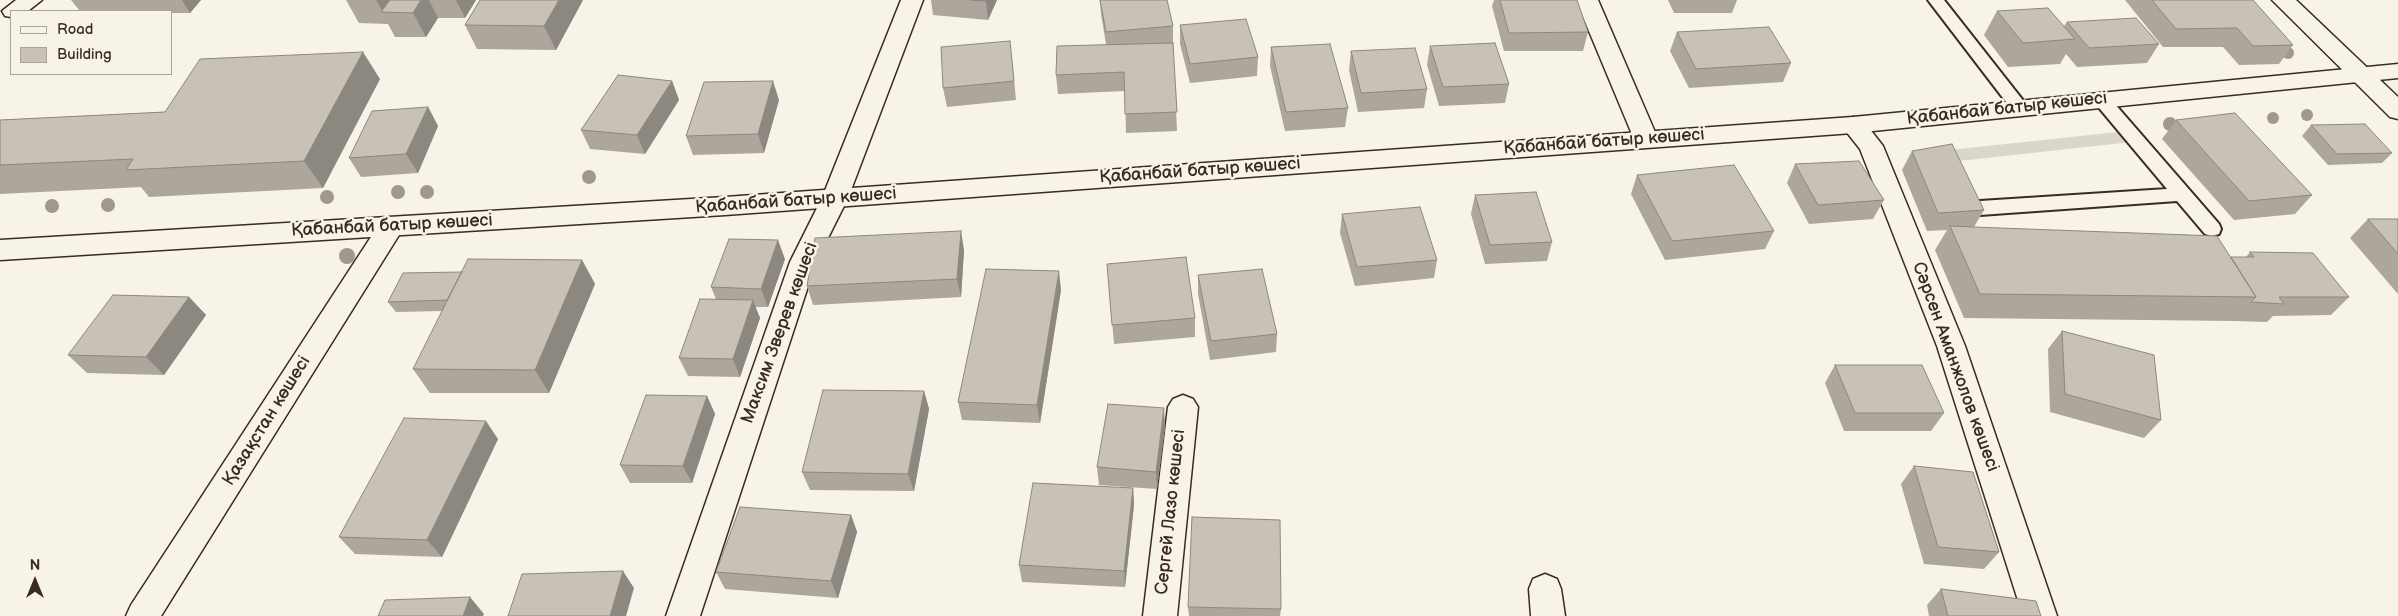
<!DOCTYPE html>
<html>
<head>
<meta charset="utf-8">
<style>
	body { margin:0 }
	#map { position:relative; width:2398px; height:616px; overflow:hidden; background:#f7f3e8; font-family:"Balsamiq Sans",sans-serif }
	canvas { display:block }
	.legend { position:absolute; left:10px; top:10px; width:162px; height:65px; box-sizing:border-box; background:#f7f3e8; border:1px solid #aca397; margin:0; padding:6px 9px; list-style:none; font-size:15px; color:#3b2a1e }
	.legend li { display:flex; align-items:center; gap:10px; height:25px }
	.legend b { width:25px; border:1px solid #aca397 }
	.north { position:absolute; left:10px; top:556px; width:50px; height:50px; -webkit-text-stroke:4px #f7f3e8; paint-order:stroke; rotate:0deg; font-size:14px; font-weight:700; line-height:20px; text-align:center; color:#3b2a1e }
	.north::after { content:''; display:block; margin:auto; width:18px; height:22px; background:#3b2a1e; clip-path:polygon(50% 0,100% 100%,50% 72%,0 100%) }
</style>
</head>
<body>
<div id="map">
<canvas width="2398" height="616"></canvas>
<ul class="legend">
<li><b style="height:6px;background:#f7f3e8"></b>Road</li>
<li><b style="height:14px;background:#c8c1b6"></b>Building</li>
</ul>
<div class="north">N</div>
</div>
<script>
const c = document.querySelector('canvas').getContext('2d');
c.lineJoin = 'round';
function paint(path, color) { c.fillStyle = color; c.fill(path, 'evenodd'); }
const toPath = rows => new Path2D(rows.map(r => 'M' + r).join(''));
function strokePath(path, color, width, dash) { c.strokeStyle = color; c.lineWidth = width; c.lineCap = dash ? 'butt' : 'round'; c.setLineDash(dash || []); c.stroke(path); }
function drawText(font, color, halo, rows, align = 'center') {
  c.font = font + ' "Balsamiq Sans",sans-serif'; c.lineWidth = 5; c.setLineDash([]); c.textBaseline = 'middle'; c.strokeStyle = halo; c.fillStyle = color; for (const [text, x, y, turn = 0] of rows) {
    c.save(); c.translate(x, y); c.rotate((+turn || 0) * Math.PI / 180); c.textAlign = isNaN(turn) ? turn : align; if (halo) c.strokeText(text, 0, 0); c.fillText(text, 0, 0); c.restore();
  }
}
const green = toPath([
	[2118,132,2132,142,1941,163,1940,151]
]);
const service = toPath([
	[1928,0,1944,0,2025,103,2028,107,2025,111,2013,111,1928,0],
	[2101,93,2107,95,2219,224,2221,229,2219,234,2212,236,2205,234,2177,201,1980,215,1973,213,1971,208,1973,203,1980,201,2167,189,2095,103,2092,99,2095,95,2101,93]
]);
const minor = toPath([
	[16,0,42,0,28,11,11,11,11,17,5,16,2,11,16,0],
	[901,0,923,0,848,198,816,262,700,616,666,616,790,262,822,198,901,0],
	[1576,0,1598,0,1658,139,1655,145,1646,147,1637,145,1634,139,1576,0],
	[2272,0,2296,0,2398,97,2398,119,2390,117,2272,0],
	[1853,117,1862,119,1883,146,1965,346,2057,616,2023,616,1937,346,1860,149,1841,125,1844,119,1853,117],
	[391,218,400,220,404,227,161,616,126,616,131,605,382,220,391,218],
	[1183,395,1193,399,1198,407,1177,616,1143,616,1168,407,1173,399,1183,395],
	[1545,574,1557,579,1561,589,1565,616,1531,616,1529,589,1533,579,1545,574]
]);
const tertiary = toPath([
	[2398,64,2398,78,1853,133,725,215,0,260,0,240,725,197,1853,117,2398,64]
]);
const trees = [
	[2288,53,6],
	[2307,115,6],
	[2273,118,6],
	[2170,124,7],
	[589,177,7],
	[398,192,7],
	[427,192,7],
	[327,197,7],
	[108,205,7],
	[52,206,7],
	[347,256,8]
];
const wall = toPath([
	[71,0,201,0,190,13,171,13,171,11,80,11],
	[346,0,476,0,465,18,438,18,426,37,395,37,388,24,359,23],
	[480,0,583,0,556,50,477,49,465,25],
	[931,0,997,0,988,20,933,15],
	[1100,0,1167,0,1173,26,1173,45,1177,131,1126,133,1125,91,1058,94,1056,75,1106,44,1101,14],
	[1494,0,1577,0,1588,32,1583,51,1504,51,1492,6],
	[1668,0,1737,0,1732,13,1674,13],
	[2125,0,2253,0,2293,45,2279,64,2239,65,2223,47,2163,47],
	[1997,11,2064,26,2067,22,2159,44,2147,63,2077,67,2066,54,2060,64,2008,67,1984,35],
	[1180,25,1258,57,1257,76,1190,83,1180,44],
	[1677,32,1791,63,1783,82,1689,88,1670,51],
	[1430,46,1509,84,1505,103,1439,106,1427,65],
	[1271,47,1348,108,1345,127,1285,131,1270,66],
	[1351,51,1427,89,1424,108,1358,112,1349,70],
	[1012,59,1016,100,947,107,943,88],
	[380,79,323,188,149,197,141,187,0,194,0,120,165,112],
	[672,81,679,100,645,154,590,149,581,130],
	[779,100,764,153,693,155,686,136],
	[428,107,438,126,418,173,361,177,349,158],
	[2176,120,2312,195,2295,214,2234,220,2162,139],
	[2311,125,2392,153,2382,163,2328,165,2302,136],
	[1912,151,1984,210,1974,227,2231,257,2246,257,2250,252,2349,297,2331,315,2273,316,2267,322,2234,321,1964,318,1935,250,1947,230,1927,231,1902,170],
	[1795,164,1884,200,1873,219,1809,224,1787,183],
	[1637,175,1774,231,1765,249,1665,260,1631,194],
	[1475,195,1552,242,1547,261,1485,264,1471,214],
	[1342,214,1437,260,1434,278,1355,286,1340,233],
	[2368,219,2398,219,2398,294,2350,238],
	[964,250,961,297,813,305,807,286],
	[785,259,768,307,755,307,760,318,740,377,688,376,679,358,716,299,711,287],
	[582,260,595,284,549,393,430,393,413,369,442,311,396,312,388,302,462,272],
	[1107,264,1195,318,1195,337,1114,344],
	[1198,275,1277,334,1276,352,1210,360,1198,294],
	[1061,290,1040,423,962,420,958,402],
	[189,297,206,315,164,375,87,373,68,355],
	[2062,331,2161,420,2144,438,2050,412,2048,349],
	[1835,365,1944,413,1931,431,1844,431,1825,383],
	[924,391,929,409,914,491,810,490,802,472],
	[707,396,715,414,692,483,630,483,620,465],
	[1165,426,1157,489,1099,485,1097,467],
	[498,439,442,557,355,554,339,537],
	[1914,466,1999,552,1984,569,1924,564,1901,484],
	[1133,488,1134,505,1125,587,1022,582,1019,565],
	[851,515,857,532,838,598,725,589,716,572],
	[1941,589,2041,616,1929,616,1927,605],
	[1188,607,1281,609,1280,616,1189,616]
]);
const shadedWall = toPath([
	[182,0,201,0,190,13],
	[376,0,406,0,383,12],
	[421,0,429,0,438,18,426,37,413,13],
	[456,0,476,0,465,18],
	[559,0,583,0,556,50,544,26],
	[986,0,997,0,988,20,986,1],
	[363,52,380,79,323,188,304,161],
	[672,81,679,100,645,154,637,135],
	[773,81,779,100,764,153,758,134],
	[428,107,438,126,418,173,406,154],
	[961,231,964,250,961,297,957,279],
	[778,240,785,259,768,307,761,289],
	[582,260,595,284,549,393,535,370],
	[1059,271,1061,290,1040,423,1037,405],
	[189,297,206,315,164,375,146,357],
	[753,300,760,318,740,377,733,359],
	[924,391,929,409,914,491,908,474],
	[707,396,715,414,692,483,683,466],
	[1164,408,1165,426,1157,489,1156,472],
	[486,421,498,439,442,557,427,540],
	[1133,488,1134,505,1125,587,1124,571],
	[851,515,857,532,838,598,831,581],
	[623,571,634,588,626,616,610,616],
	[470,597,484,614,483,616,463,616]
]);
const building = toPath([
	[390,0,421,0,413,13,381,12,390,0],
	[480,0,559,0,544,26,465,25,480,0],
	[971,0,986,0,986,1,971,0],
	[1100,0,1167,0,1173,26,1106,32,1100,0],
	[1500,0,1577,0,1588,32,1509,33,1500,0],
	[2152,0,2253,0,2293,45,2253,46,2237,28,2176,29,2152,0],
	[2048,8,2075,39,2023,43,1997,11,2048,8],
	[2136,18,2159,44,2089,48,2067,22,2136,18],
	[1246,19,1258,57,1190,64,1180,25,1246,19],
	[1769,27,1791,63,1696,69,1677,32,1769,27],
	[1010,41,1014,81,943,88,941,47,1010,41],
	[1173,43,1177,112,1125,114,1124,72,1056,75,1057,46,1173,43],
	[1495,43,1509,84,1443,87,1430,46,1495,43],
	[1330,44,1348,108,1286,112,1271,47,1330,44],
	[1415,48,1427,89,1361,93,1351,51,1415,48],
	[363,52,304,161,126,170,133,159,0,165,0,120,165,112,200,59,363,52],
	[618,75,672,81,637,135,581,130,618,75],
	[773,81,758,134,686,136,704,82,773,81],
	[428,107,406,154,349,158,372,111,428,107],
	[2235,113,2312,195,2249,201,2176,120,2235,113],
	[2365,124,2392,153,2337,154,2311,125,2365,124],
	[1952,144,1984,210,1938,213,1912,151,1952,144],
	[1859,161,1884,200,1818,205,1795,164,1859,161],
	[1734,165,1774,231,1672,241,1637,175,1734,165],
	[1536,192,1552,242,1490,245,1475,195,1536,192],
	[1420,207,1437,260,1357,267,1342,214,1420,207],
	[2368,219,2398,219,2398,254,2368,219],
	[1950,226,1973,227,2217,236,2256,297,1980,294,1950,226],
	[961,231,957,279,807,286,815,238,961,231],
	[729,239,778,240,761,289,711,287,729,239],
	[2250,252,2313,253,2349,297,2279,297,2284,304,2251,302,2256,297,2231,257,2254,257,2250,252],
	[1186,257,1195,318,1112,325,1107,264,1186,257],
	[468,259,582,260,535,370,413,369,468,259],
	[986,269,1059,271,1037,405,958,402,986,269],
	[1262,269,1277,334,1211,341,1198,275,1262,269],
	[462,272,447,300,388,302,403,273,462,272],
	[113,295,189,297,146,357,68,355,113,295],
	[700,299,753,300,733,359,679,358,700,299],
	[2062,331,2154,355,2161,420,2065,394,2062,331],
	[1835,365,1922,365,1944,413,1855,413,1835,365],
	[823,390,924,391,908,474,802,472,823,390],
	[646,395,707,396,683,466,620,465,646,395],
	[1108,404,1164,408,1156,472,1097,467,1108,404],
	[404,418,486,421,427,540,339,537,404,418],
	[1914,466,1973,472,1999,552,1938,547,1914,466],
	[1033,483,1133,488,1124,571,1019,565,1033,483],
	[740,507,851,515,831,581,716,572,740,507],
	[1192,517,1280,520,1281,609,1188,607,1192,517],
	[623,571,610,616,508,616,522,574,623,571],
	[1941,589,2036,601,2041,616,1948,616,1941,589],
	[470,597,463,616,378,616,385,600,470,597]
]);
const streetNames = [
	["Қабанбай батыр көшесі",2007,109,-6],
	["Қабанбай батыр көшесі",1604,142,-4],
	["Қабанбай батыр көшесі",1200,171,-4],
	["Қабанбай батыр көшесі",796,201,-4],
	["Қабанбай батыр көшесі",392,226,-3],
	["Максим Зверев көшесі",780,333,-70],
	["Сәрсен Аманжолов көшесі",1955,367,70],
	["Қазақстан көшесі",267,421,-58],
	["Сергей Лазо көшесі",1171,512,-84]
];
paint(green, '#dbd6cb');
strokePath(service, '#3b2a1e', 4);
strokePath(minor, '#3b2a1e', 3);
strokePath(tertiary, '#3b2a1e', 3);
paint(service, '#f7f3e8');
paint(minor, '#f7f3e8');
paint(tertiary, '#f7f3e8');
c.fillStyle = '#a1978c';
for (const [x, y, r] of trees) { c.beginPath(); c.arc(x, y, r, 0, 2 * Math.PI); c.fill(); }
paint(wall, '#aca69d');
paint(shadedWall, '#8c877f');
paint(building, '#c8c1b6');
strokePath(building, '#8c877f', 1);
drawText('18px', '#3b2a1e', '#f7f3e8', streetNames);
</script>
</body>
</html>
